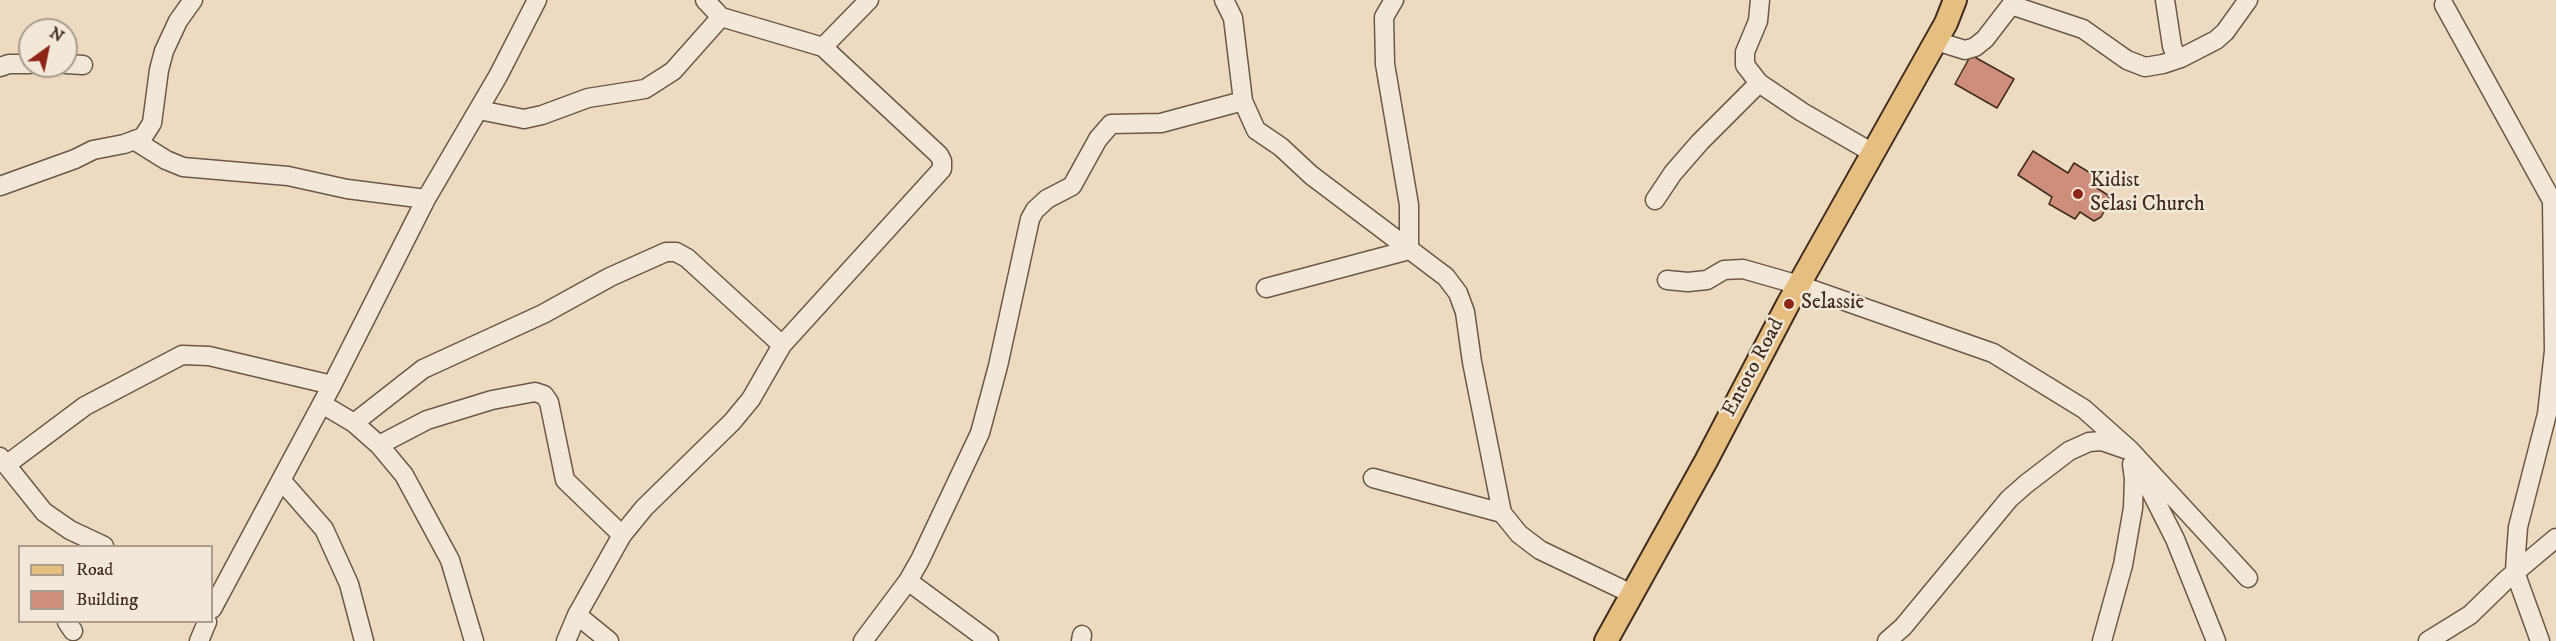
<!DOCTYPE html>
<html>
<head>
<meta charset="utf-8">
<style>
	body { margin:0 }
	#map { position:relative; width:2556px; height:641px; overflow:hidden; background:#eddbc1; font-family:"IM FELL DW Pica",serif }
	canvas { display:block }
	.legend { position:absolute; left:18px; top:545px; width:195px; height:78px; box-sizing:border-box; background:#f3e8d7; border:2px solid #ab9d8d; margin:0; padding:8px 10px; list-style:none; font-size:18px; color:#402c1e }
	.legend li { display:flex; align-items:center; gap:12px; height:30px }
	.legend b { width:30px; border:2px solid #ab9d8d }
	.north { position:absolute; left:18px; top:18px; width:60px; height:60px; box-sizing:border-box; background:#f3e8d7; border:2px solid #ab9d8d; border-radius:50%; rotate:33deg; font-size:16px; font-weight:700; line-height:24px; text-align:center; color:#402c1e }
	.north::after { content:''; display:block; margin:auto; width:21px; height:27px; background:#8f2418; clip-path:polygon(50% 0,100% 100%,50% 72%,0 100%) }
</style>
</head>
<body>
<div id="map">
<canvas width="2556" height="641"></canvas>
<ul class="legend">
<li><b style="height:8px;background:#e6be80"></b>Road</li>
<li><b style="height:16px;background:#ce8e79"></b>Building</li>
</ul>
<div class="north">N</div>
</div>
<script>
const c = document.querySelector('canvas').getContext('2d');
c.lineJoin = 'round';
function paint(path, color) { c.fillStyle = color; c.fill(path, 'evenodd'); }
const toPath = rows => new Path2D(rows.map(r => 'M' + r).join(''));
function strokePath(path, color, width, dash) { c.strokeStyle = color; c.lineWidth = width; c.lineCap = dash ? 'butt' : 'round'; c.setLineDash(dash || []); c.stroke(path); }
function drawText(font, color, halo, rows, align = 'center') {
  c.font = font + ' "IM FELL DW Pica",serif'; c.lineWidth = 5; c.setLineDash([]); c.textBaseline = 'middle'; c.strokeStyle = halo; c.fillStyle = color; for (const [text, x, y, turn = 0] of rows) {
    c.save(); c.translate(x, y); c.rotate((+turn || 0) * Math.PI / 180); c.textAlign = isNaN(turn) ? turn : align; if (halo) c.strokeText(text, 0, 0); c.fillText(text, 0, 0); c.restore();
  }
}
const building = toPath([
	[1971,55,2014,79,1997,108,1955,84,1971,55],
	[2033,151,2068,173,2074,163,2100,179,2095,187,2108,195,2110,201,2101,217,2094,221,2080,212,2075,219,2049,204,2052,197,2018,175,2033,151]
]);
const minor = toPath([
	[1224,0,1233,18,1243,101,1256,130,1281,147,1311,175,1446,277,1458,293,1465,312,1472,362,1502,513,1519,534,1540,550,1632,594],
	[1760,0,1758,21,1745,52,1745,65,1759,83,1802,112,1873,153],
	[2165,0,2172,46,2177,59],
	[2011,5,2083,29,2127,60,2145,67,2163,64,2181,58,2216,40,2225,32,2248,0],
	[2444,5,2556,208],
	[1936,41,1965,50,1975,47,1985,39,2015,0],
	[823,47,869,0],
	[66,64,83,65],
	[0,67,9,64,30,64],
	[479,110,524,119,542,115,588,98,645,89,673,71,721,17],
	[134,140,166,160,183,167,288,176,347,189,426,199],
	[0,186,75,159,93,150,124,144,143,137,152,123,159,70,164,51,178,21,193,0],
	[1655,200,1673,173,1700,142,1759,83],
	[1667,280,1688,282,1707,280,1724,270,1743,269,1799,285,1993,353,2084,409,2130,450,2248,578],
	[1266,288,1409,250,1409,205,1385,64,1384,17,1394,0],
	[322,404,354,423,379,445,404,475,450,560,474,641],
	[354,423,423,369,543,314,610,277,666,252,676,252,687,258,782,345],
	[379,445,427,420,492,400,535,392,544,395,549,402,565,480,622,535],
	[0,457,44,512,70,530,104,546],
	[6,465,85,406,182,355,209,356,332,385],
	[2140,470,2175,539,2216,641],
	[1373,478,1502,513],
	[281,480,324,529,349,584,364,641],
	[908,581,989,641],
	[212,609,332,385,426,199,498,76,537,0],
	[577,615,609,641],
	[67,622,73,631],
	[199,641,207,622],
	[566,641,577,615,622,535,644,508,732,422,751,399,782,345,942,169,942,161,939,155,823,47,721,17,705,0],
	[863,641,908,581,920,560,980,433,998,366,1030,219,1035,210,1047,199,1072,186,1098,139,1111,124,1161,123,1243,101],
	[1081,641,1082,635],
	[1887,641,1903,627,2009,499,2026,484,2069,451,2089,442,2102,441,2125,449],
	[2102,641,2123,565,2133,508,2134,479,2132,464],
	[2428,641,2470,615,2506,580,2556,538],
	[2540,641,2515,572,2516,554,2518,527,2547,414,2554,351,2552,201]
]);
const major = toPath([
	[1606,641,1706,461,1788,304,1946,23,1955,0]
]);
const markers = [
	[2078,194,6,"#8f2418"],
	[1789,304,6,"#8f2418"]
];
const poiNames = [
	["Kidist",2090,182],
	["Selasi Church",2090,206],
	["Selassie",1801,304]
];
const streetNames = [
	["Entoto Road",1754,368,-62]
];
paint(building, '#ce8e79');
strokePath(building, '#402c1e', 1.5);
strokePath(minor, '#6b5847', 21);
strokePath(major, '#402c1e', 26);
strokePath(minor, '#f3e8d7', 18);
strokePath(major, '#e6be80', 22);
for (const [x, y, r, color] of markers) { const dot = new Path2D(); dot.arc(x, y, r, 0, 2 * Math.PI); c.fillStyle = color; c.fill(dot); strokePath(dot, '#f3e8d7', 2); }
drawText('21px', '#402c1e', '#f3e8d7', poiNames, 'left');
drawText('21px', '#402c1e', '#f3e8d7', streetNames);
</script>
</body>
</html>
